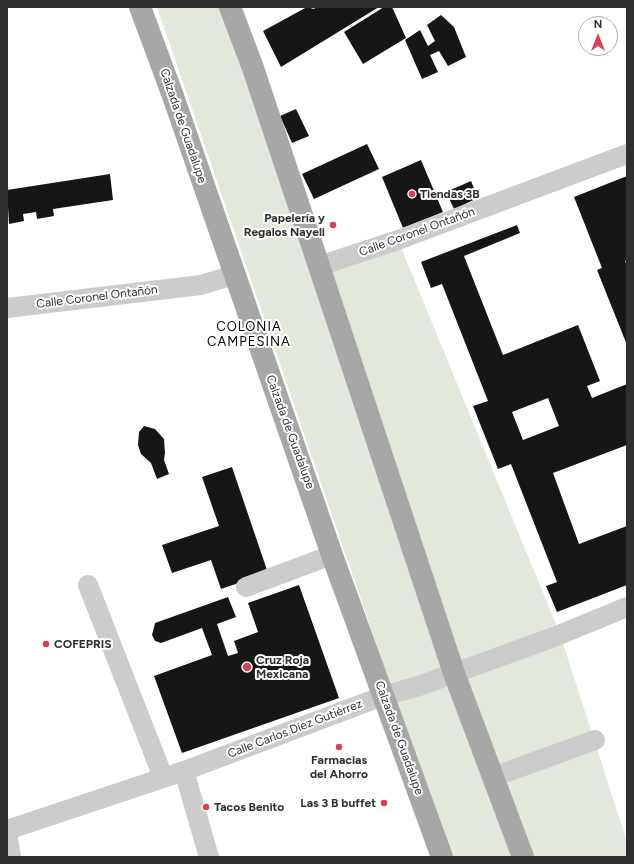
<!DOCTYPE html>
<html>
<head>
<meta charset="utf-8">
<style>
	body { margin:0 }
	#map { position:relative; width:634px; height:864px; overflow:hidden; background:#fff; font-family:Figtree,sans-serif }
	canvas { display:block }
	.frame { position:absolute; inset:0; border:8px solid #2f2f2f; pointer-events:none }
	.north { position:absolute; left:578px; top:16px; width:40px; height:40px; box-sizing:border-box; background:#fff; border:1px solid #acacac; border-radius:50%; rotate:0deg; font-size:11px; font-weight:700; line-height:16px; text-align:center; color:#2f2f2f }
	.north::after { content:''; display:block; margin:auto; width:14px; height:18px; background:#d74151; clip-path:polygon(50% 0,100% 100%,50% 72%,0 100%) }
</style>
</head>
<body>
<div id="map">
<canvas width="634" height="864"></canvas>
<div class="frame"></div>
<div class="north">N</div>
</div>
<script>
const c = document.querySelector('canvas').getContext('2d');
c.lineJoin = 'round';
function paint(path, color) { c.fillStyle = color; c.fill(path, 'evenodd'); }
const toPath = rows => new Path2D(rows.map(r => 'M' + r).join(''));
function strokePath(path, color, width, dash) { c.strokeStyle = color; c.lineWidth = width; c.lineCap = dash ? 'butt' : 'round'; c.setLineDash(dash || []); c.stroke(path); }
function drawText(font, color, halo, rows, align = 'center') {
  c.font = font + ' Figtree,sans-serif'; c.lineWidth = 4; c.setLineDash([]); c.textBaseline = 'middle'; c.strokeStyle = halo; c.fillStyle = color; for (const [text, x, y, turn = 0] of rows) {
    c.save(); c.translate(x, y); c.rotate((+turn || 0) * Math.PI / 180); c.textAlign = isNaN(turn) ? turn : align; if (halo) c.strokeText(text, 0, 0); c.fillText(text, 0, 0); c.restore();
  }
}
const green = toPath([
	[157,7,221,7,517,857,453,857,396,701],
	[398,240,560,634,627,842,627,857,523,857,319,266]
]);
const building = toPath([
	[307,7,314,9,316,7,379,7,281,67,263,31],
	[384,7,392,7,406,38,363,64,344,32],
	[441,15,454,27,466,57,448,66,439,51,430,55,438,72,422,79,405,40,420,30,428,46,435,41,427,25],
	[296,109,309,136,292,143,280,116],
	[367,144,379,169,314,199,302,174],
	[421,160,443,212,403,228,382,177],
	[110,174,113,200,53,209,54,216,37,219,36,212,23,214,24,221,9,224,7,190],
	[627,176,627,260,625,261,627,265,627,345,597,270,602,268,574,197],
	[471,181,478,198,454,209,446,192],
	[517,225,520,233,464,256,503,355,578,325,600,381,587,386,592,398,627,384,627,445,553,473,579,544,627,526,627,585,557,612,546,586,557,582,511,464,498,469,473,406,488,401,442,284,431,288,421,262],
	[548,398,559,426,523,440,512,412],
	[144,426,155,429,164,439,165,453,164,460,169,474,157,479,151,463,141,454,138,445,139,432],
	[232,467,268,573,221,589,211,560,172,573,162,545,219,526,202,477],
	[299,585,339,698,182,753,154,676,212,655,202,628,161,643,155,641,152,635,155,623,228,597,236,617,217,624,228,656,238,653,234,641,258,632,248,603]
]);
const minor = toPath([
	[319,266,398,240,627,154],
	[7,308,201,285,234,275],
	[88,585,163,777],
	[246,587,332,555],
	[184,771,209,857],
	[493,777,595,740],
	[7,830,184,771,383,696,419,686,554,637,627,607],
	[7,834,11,857]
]);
const major = toPath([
	[140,7,173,96,332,555,442,857],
	[230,7,253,68,319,266,454,673,523,857]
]);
const markers = [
	[412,194,4,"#d74151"],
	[333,225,4,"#d74151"],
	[46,644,4,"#d74151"],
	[247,667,5,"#d74151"],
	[339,747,4,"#d74151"],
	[384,803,4,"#d74151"],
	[206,807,4,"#d74151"]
];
const streetNames = [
	["Calzada de Guadalupe",183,126,71],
	["Calle Coronel Ontañón",417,232,-20],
	["Calle Coronel Ontañón",97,297,-7],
	["Calzada de Guadalupe",290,432,70],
	["Calle Carlos Díez Gutiérrez",295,729,-21],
	["Calzada de Guadalupe",399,738,70]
];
const poiNames = [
	["Tiendas 3B",420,194],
	["Papelería y",325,218,"right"],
	["Regalos Nayeli",325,232,"right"],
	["COFEPRIS",54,644],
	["Cruz Roja",256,660],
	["Mexicana",256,674],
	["Farmacias",339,760,"center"],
	["del Ahorro",339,774,"center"],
	["Las 3 B buffet",376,803,"right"],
	["Tacos Benito",214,807]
];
const neighbourhoodNames = [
	["COLONIA",249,327],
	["CAMPESINA",249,342]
];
paint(green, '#e3e8dc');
paint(building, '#161616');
strokePath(minor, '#ccc', 20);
strokePath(major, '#a7a7a7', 22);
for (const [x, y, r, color] of markers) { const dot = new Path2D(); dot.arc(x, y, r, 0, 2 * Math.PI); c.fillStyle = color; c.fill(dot); strokePath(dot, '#fff', 1.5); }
drawText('12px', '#2f2f2f', '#fff', streetNames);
drawText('bold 12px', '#2f2f2f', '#fff', poiNames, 'left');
c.letterSpacing = '1px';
drawText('13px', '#000', '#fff', neighbourhoodNames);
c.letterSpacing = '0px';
</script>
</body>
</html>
